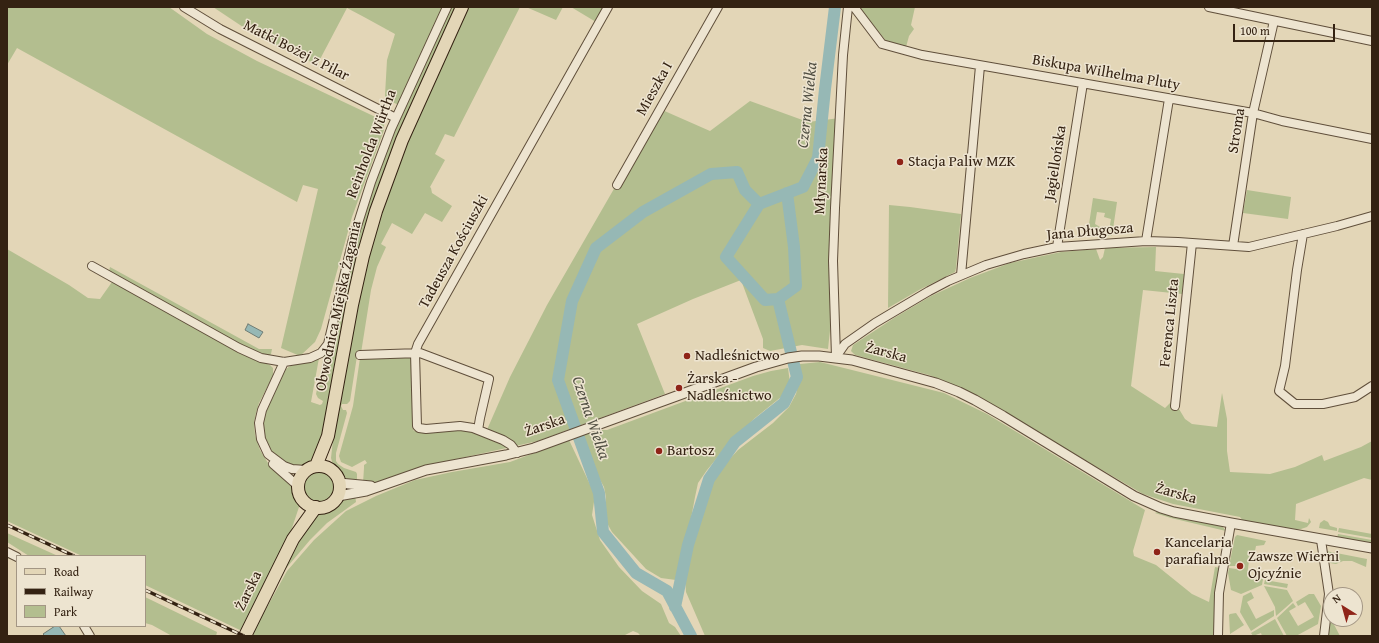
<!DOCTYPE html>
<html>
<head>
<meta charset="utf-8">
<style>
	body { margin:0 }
	#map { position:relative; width:1379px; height:643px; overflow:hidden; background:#e3d6b7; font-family:"Gentium Book Plus",serif }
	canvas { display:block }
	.frame { position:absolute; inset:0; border:8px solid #342212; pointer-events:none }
	.legend { position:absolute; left:16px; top:555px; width:130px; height:72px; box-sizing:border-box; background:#ede4d0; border:1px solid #a39684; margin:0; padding:5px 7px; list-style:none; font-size:12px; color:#342212 }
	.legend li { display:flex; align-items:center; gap:8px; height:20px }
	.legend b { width:20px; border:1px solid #a39684 }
	.north { position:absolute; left:1323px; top:587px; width:40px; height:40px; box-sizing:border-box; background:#ede4d0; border:1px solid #a39684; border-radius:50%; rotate:323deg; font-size:11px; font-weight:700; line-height:16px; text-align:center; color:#342212 }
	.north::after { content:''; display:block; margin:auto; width:14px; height:18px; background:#8f2418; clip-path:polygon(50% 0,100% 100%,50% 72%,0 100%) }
	.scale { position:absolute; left:1233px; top:24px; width:102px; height:18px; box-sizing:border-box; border:2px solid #342212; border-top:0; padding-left:5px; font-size:12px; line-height:14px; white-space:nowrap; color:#342212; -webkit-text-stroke:3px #ede4d0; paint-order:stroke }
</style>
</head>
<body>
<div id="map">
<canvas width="1379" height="643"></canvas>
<div class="frame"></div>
<ul class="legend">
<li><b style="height:5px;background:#e3d6b7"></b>Road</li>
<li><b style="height:5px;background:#342212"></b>Railway</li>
<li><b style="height:11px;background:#b3be8f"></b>Park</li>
</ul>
<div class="north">N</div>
<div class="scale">100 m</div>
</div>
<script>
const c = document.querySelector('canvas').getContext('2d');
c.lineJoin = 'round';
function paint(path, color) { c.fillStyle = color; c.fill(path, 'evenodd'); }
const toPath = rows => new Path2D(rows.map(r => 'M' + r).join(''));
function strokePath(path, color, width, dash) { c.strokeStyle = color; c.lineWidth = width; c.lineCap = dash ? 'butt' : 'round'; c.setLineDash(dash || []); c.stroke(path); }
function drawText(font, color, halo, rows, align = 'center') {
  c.font = font + ' "Gentium Book Plus",serif'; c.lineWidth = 3; c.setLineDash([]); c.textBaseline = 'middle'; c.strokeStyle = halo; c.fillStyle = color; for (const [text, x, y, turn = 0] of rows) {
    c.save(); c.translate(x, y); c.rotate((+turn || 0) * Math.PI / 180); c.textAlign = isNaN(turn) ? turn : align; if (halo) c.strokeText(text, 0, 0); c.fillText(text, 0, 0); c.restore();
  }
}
const green = toPath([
	[7,7,169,7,207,34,257,61,384,121,384,130,352,217,321,329,315,342,300,356,281,348,318,189,303,185,297,202,17,48,7,65],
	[213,7,444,7,407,84,399,105,385,99,385,95,387,60,395,34,364,17,347,8,317,65,252,33],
	[450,7,458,7,390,160,324,435,310,465,303,467,286,464,274,455,265,439,263,425,265,412,282,374,286,369,293,364,319,358,311,402,320,405,322,404,323,401,318,398,316,394,324,356,361,219,382,159],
	[466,7,520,7,454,137,445,134,435,154,445,160,430,187,431,188,432,193,452,206,442,222,425,213,412,234,392,223,381,244,386,247,377,267,371,290,361,353,357,356,350,401,347,404,342,404,341,406,343,410,346,410,347,413,336,453,336,461,338,464,344,468,356,472,357,474,357,483,341,478,334,469,331,458,335,421,360,287,390,181],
	[526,7,563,7,556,20],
	[571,7,604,7,596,22],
	[859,7,915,7,911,25,914,29,909,36,906,47,886,41],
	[750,101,808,122,840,118,833,303,828,349,802,345,770,351,763,348,763,339,741,280,693,299,637,324,665,394,538,441,434,464,378,482,363,483,364,468,364,465,367,463,365,460,352,467,341,462,339,456,353,406,360,358,412,357,412,427,414,431,453,429,486,432,510,377,547,305,660,109,710,131],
	[1247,190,1291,197,1288,219,1243,213],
	[1093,198,1117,202,1112,236,1106,236,1106,231,1109,231,1111,219,1104,217,1105,213,1097,212,1095,224,1100,227,1101,229,1096,233,1095,237,1087,237],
	[889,205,910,207,961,214,956,268,955,272,919,290,888,308],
	[1156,247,1155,271,1184,274,1182,294,1143,290,1131,386,1165,408,1171,402,1179,409,1185,419,1192,424,1217,427,1222,393,1227,419,1227,451,1230,472,1270,474,1295,467,1322,455,1324,461,1361,447,1372,441,1372,480,1364,478,1296,504,1295,520,1308,523,1309,518,1311,522,1307,527,1301,529,1296,529,1254,524,1244,522,1240,517,1173,504,1143,494,964,389,929,375,855,355,851,351,853,345,894,318,931,296,970,278,1010,263,1061,252,1096,249,1100,260,1103,257,1105,248],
	[7,249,69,285,88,298,100,299,112,282,243,354,252,358,270,365,273,368,273,376,259,403,256,413,254,423,255,435,260,450,268,463,294,486,299,500,299,507,290,534,242,631,145,585,145,556,82,556,7,521],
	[110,267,259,349,272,349,271,354,269,356,251,350,109,271],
	[820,362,944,393,987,414,1145,510,1133,551,1134,556,1156,565,1192,594,1209,602,1215,567,1220,568,1215,636,705,636,686,592,685,578,690,548,707,488,715,475,738,450,773,423,789,407,796,394,799,380,800,364],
	[788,368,790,383,788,390,781,397,755,418,726,447,707,470,698,483,695,497,686,546,678,576,676,580,661,578,646,569,612,532,607,523,605,510,606,497,604,487,598,476,582,435,597,430,607,430,753,376,771,371],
	[569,440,595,495,592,515,600,540,619,567,642,591,661,604,669,623,675,627,681,636,641,636,638,633,633,631,623,636,251,636,287,571,314,540,346,511,376,496,415,480,452,472,510,462],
	'304 487a15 15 0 1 1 30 0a15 15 0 1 1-30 0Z',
	[355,495,356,502,327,523,310,540,283,572,297,538,317,511,328,509,340,499],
	[1157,512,1218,525,1222,526,1226,531,1171,518,1155,513],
	[1324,520,1328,522,1330,526,1337,528,1337,531,1319,528,1320,523],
	[1339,528,1372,534,1372,538,1338,532],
	[7,533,58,556,29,556,7,542],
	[1338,534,1372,540,1372,544,1337,539],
	[1237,535,1266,541,1264,545,1256,546,1253,561,1249,561,1247,576,1252,577,1254,574,1258,573,1257,578,1263,579,1262,585,1241,594,1231,590,1228,573,1229,568,1236,569,1236,566,1229,566,1235,537],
	[1326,551,1367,559,1366,567,1352,561,1343,561,1336,564,1330,563,1328,561],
	[1265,580,1288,584,1287,588,1264,584],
	[1264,586,1287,590,1293,601,1276,616,1275,607],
	[1251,592,1254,598,1247,602,1256,619,1274,610,1274,616,1251,631,1240,612,1243,596],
	[1309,594,1314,594,1321,606,1318,624,1296,636,1287,636,1277,618,1293,603,1296,607,1289,611,1298,626,1314,617,1305,602,1298,606,1296,602],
	[145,597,217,632,216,636,172,636,152,625,145,623],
	[1236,613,1244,625,1230,634,1229,615,1230,614],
	[1329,615,1340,636,1326,636],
	[1275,619,1284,636,1262,636,1261,633,1253,636,1251,633]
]);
const water = toPath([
	[248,324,263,332,259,338,245,330,248,324],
	[55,626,59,626,66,636,45,636,43,634,55,626]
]);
const river = toPath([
	[759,204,726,257,765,300,778,299],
	[675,607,688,545,709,479,735,442,784,403,797,377,778,299,796,286,794,247,787,193],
	[691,636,667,591,636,573,603,532,599,493,558,380,572,301,596,248,643,212,711,174,737,172,745,190,759,204,803,187,818,158,825,89,835,7]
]);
const minor = toPath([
	[184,7,220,29,396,118],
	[854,7,882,44,922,55,1253,113,1282,121,1372,139],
	[1209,7,1372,41],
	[617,185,718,7],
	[1303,234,1297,270,1285,366,1279,391,1295,404,1323,404,1355,397,1372,386],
	[1146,241,1169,99],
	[1233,246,1253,113,1274,21],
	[1057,247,1083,83],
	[92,266,239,348,261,358,284,362,310,358,321,353,328,344,353,239,371,182,391,129,447,7],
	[961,275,980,66],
	[360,355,420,353,489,379,480,418,478,430],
	[836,357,845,344,875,323,929,291,948,281,986,265,1024,254,1057,247,1146,241,1178,242,1249,247,1337,226,1372,216],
	[836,357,833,261,835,208,843,55,848,7],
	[284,362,262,410,259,423,261,439,268,454,284,466,292,469,306,470],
	[1175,406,1192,243],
	[517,453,511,445,503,440,473,428,460,426,426,429,419,428,417,426,415,353,418,344,608,7],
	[273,464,298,486],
	[1321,540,1329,594,1324,636],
	[7,552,17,557],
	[84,626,90,636],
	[1218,636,1219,593,1231,523]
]);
const tertiary = toPath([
	[339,483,371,486],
	[338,496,366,491,426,470,506,455,534,448,756,367,788,358,802,356,819,356,852,360,885,369,936,383,959,392,975,400,1003,416,1134,496,1161,508,1174,512,1231,523,1372,548]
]);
const primary = toPath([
	[316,466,328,436,352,305,363,256,376,211,402,140,462,7],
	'298 487a21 21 0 1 1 42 0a21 21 0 1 1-42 0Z',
	[245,636,293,539,316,507]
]);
const rail = toPath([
	[7,525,74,556],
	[145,590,244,636]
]);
const markers = [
	[900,162,4,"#8f2418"],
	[687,356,4,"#8f2418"],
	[679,388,4,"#8f2418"],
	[659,451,4,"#8f2418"],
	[1157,552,4,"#8f2418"],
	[1240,566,4,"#8f2418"]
];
const streetNames = [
	["Matki Bożej z Pilar",296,51,27],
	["Biskupa Wilhelma Pluty",1106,73,10],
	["Mieszka I",655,89,-61],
	["Stroma",1237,131,-81],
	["Reinholda Würtha",372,144,-69],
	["Jagiellońska",1056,163,-81],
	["Młynarska",822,181,-87],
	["Jana Długosza",1090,232,-5],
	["Tadeusza Kościuszki",454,252,-61],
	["Obwodnica Miejska Żagania",339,306,-78],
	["Ferenca Liszta",1170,323,-84],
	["Żarska",886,353,15],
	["Żarska",545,426,-19],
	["Żarska",1176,494,16],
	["Żarska",249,591,-64]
];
const poiNames = [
	["Stacja Paliw MZK",908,162],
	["Nadleśnictwo",695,356],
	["Żarska -",687,379],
	["Nadleśnictwo",687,396],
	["Bartosz",667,451],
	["Kancelaria",1165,543],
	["parafialna",1165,560],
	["Zawsze Wierni",1248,557],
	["Ojcyźnie",1248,574]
];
const waterNames = [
	["Czerna Wielka",808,105,-84],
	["Czerna Wielka",590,418,71]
];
paint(green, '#b3be8f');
paint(water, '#96b8b5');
strokePath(water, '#6f7c74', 1);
strokePath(river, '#96b8b5', 12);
strokePath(minor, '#604f3b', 10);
strokePath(tertiary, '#604f3b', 11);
strokePath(primary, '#342212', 14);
strokePath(minor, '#ede4d0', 8);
strokePath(tertiary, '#ede4d0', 9);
strokePath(primary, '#e3d6b7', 12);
strokePath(rail, '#342212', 3.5);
strokePath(rail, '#ede4d0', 2, [6]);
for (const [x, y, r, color] of markers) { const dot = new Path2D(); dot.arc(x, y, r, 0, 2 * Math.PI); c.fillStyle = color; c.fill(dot); strokePath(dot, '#ede4d0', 1.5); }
drawText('15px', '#342212', '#ede4d0', streetNames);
drawText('15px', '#342212', '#ede4d0', poiNames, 'left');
drawText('italic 16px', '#514f43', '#ede4d0', waterNames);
</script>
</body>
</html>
